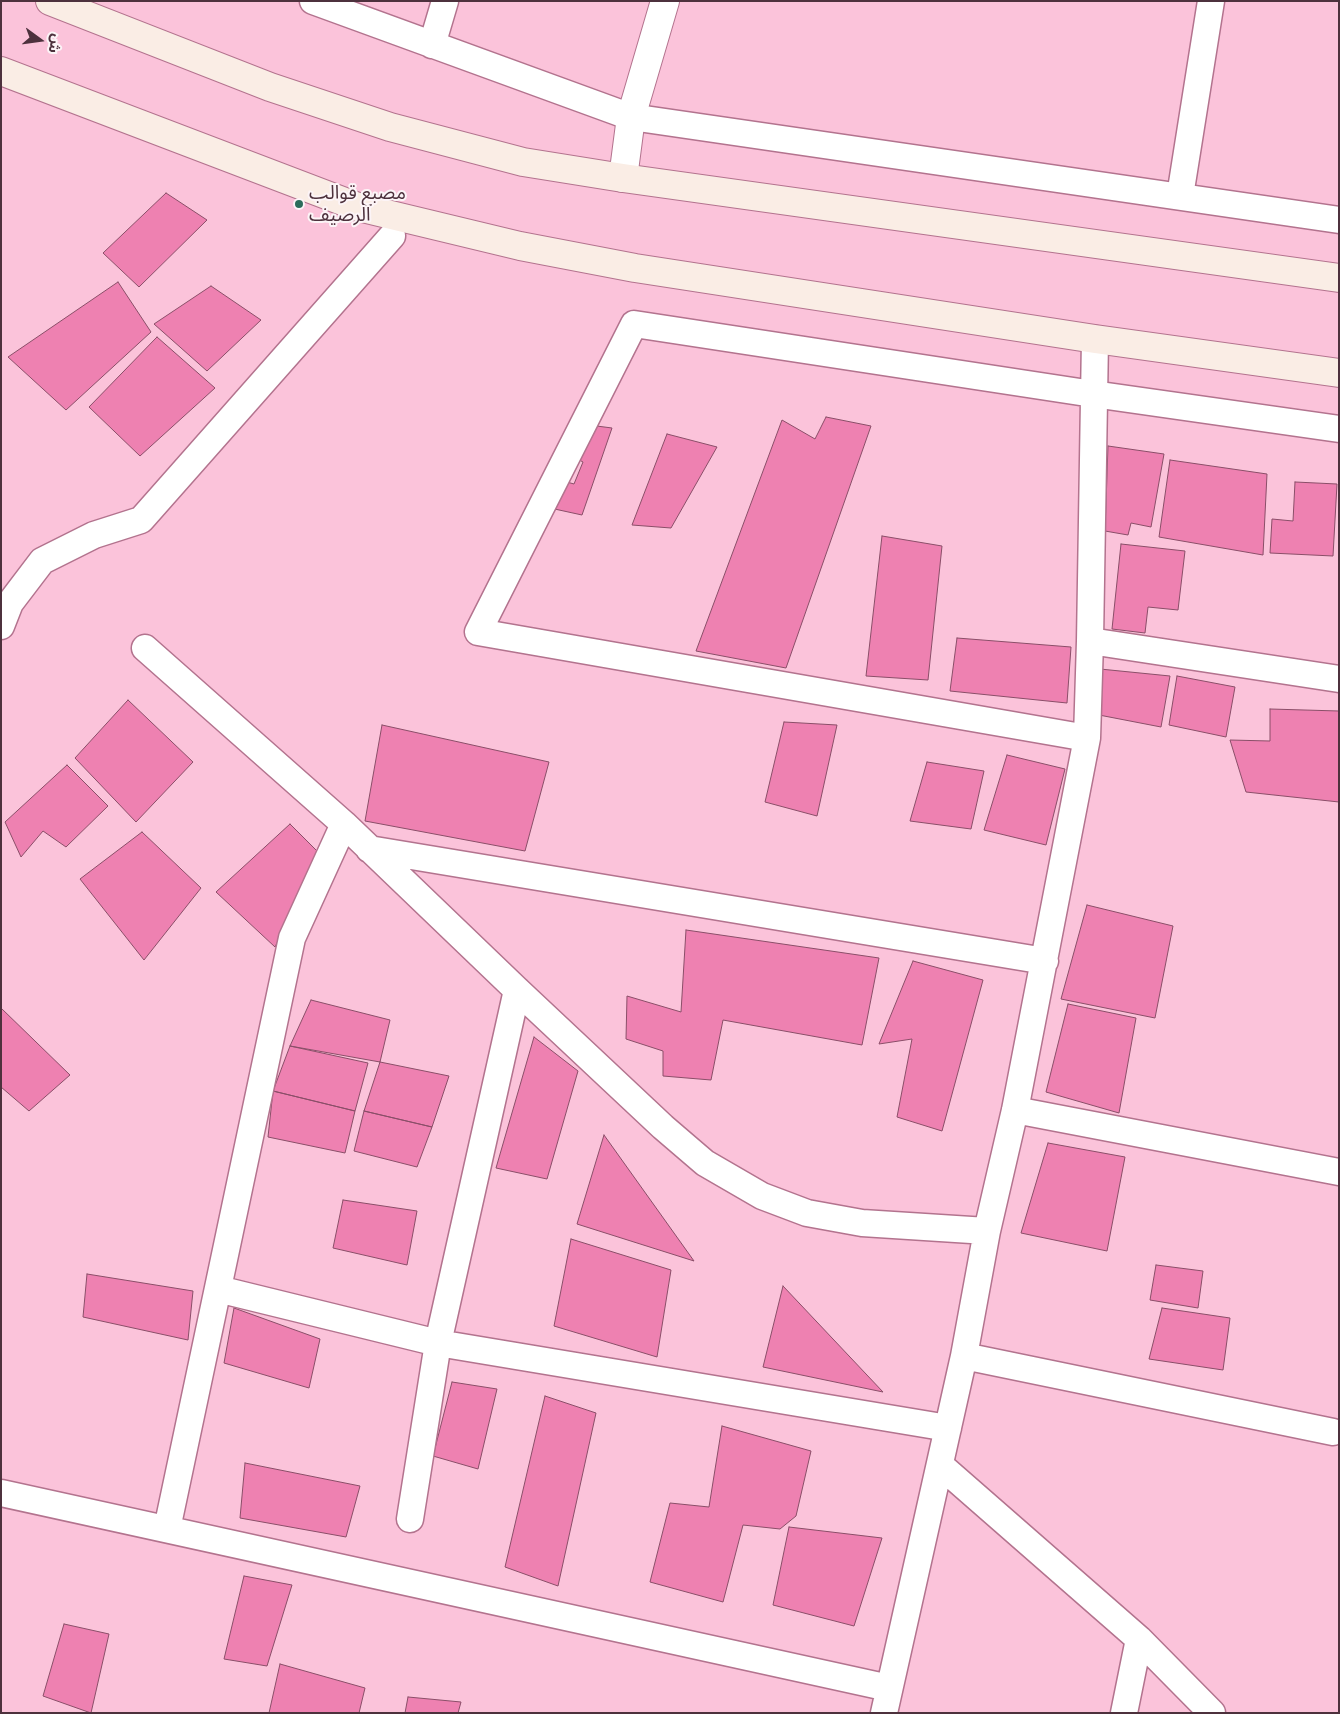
<!DOCTYPE html>
<html>
<head>
<meta charset="utf-8">
<style>
	body { margin:0 }
	#map { position:relative; width:1340px; height:1714px; overflow:hidden; background:#fbc3da; font-family:Figtree,"Noto Sans Arabic",sans-serif }
	canvas { display:block }
	.frame { position:absolute; inset:0; border:2px solid #4d313d; pointer-events:none }
	.north { position:absolute; left:15px; top:15px; width:50px; height:50px; -webkit-text-stroke:4px #fcf4f7; paint-order:stroke; rotate:104deg; font-size:14px; font-weight:700; line-height:20px; text-align:center; color:#4d313d }
	.north::after { content:''; display:block; margin:auto; width:18px; height:22px; background:#4d313d; clip-path:polygon(50% 0,100% 100%,50% 72%,0 100%) }
</style>
</head>
<body>
<div id="map">
<canvas width="1340" height="1714"></canvas>
<div class="frame"></div>
<div class="north">ش</div>
</div>
<script>
const c = document.querySelector('canvas').getContext('2d');
c.lineJoin = 'round';
function paint(path, color) { c.fillStyle = color; c.fill(path, 'evenodd'); }
const toPath = rows => new Path2D(rows.map(r => 'M' + r).join(''));
function strokePath(path, color, width, dash) { c.strokeStyle = color; c.lineWidth = width; c.lineCap = dash ? 'butt' : 'round'; c.setLineDash(dash || []); c.stroke(path); }
function drawText(font, color, halo, rows, align = 'center') {
  c.font = font + ' Figtree,"Noto Sans Arabic",sans-serif'; c.lineWidth = 4; c.setLineDash([]); c.textBaseline = 'middle'; c.strokeStyle = halo; c.fillStyle = color; for (const [text, x, y, turn = 0] of rows) {
    c.save(); c.translate(x, y); c.rotate((+turn || 0) * Math.PI / 180); c.textAlign = isNaN(turn) ? turn : align; if (halo) c.strokeText(text, 0, 0); c.fillText(text, 0, 0); c.restore();
  }
}
const building = toPath([
	[166,193,207,220,139,287,103,253,166,193],
	[118,282,151,332,66,410,8,357,118,282],
	[211,286,261,320,207,371,154,324,211,286],
	[157,337,215,388,140,456,89,407,157,337],
	[826,417,871,426,786,668,696,651,782,420,815,439,826,417],
	[589,425,612,428,582,515,550,508,560,480,574,484,583,462,572,456,589,425],
	[667,434,717,447,671,528,632,525,667,434],
	[1108,446,1164,454,1151,527,1131,523,1128,535,1105,531,1108,446],
	[1170,460,1267,474,1263,555,1159,537,1170,460],
	[1295,482,1337,484,1333,556,1270,553,1272,519,1293,521,1295,482],
	[882,536,942,546,928,680,866,676,882,536],
	[1121,544,1185,551,1178,610,1148,607,1145,633,1112,629,1121,544],
	[957,638,1071,647,1067,703,950,691,957,638],
	[1100,669,1170,676,1161,727,1099,715,1100,669],
	[1177,676,1235,687,1226,737,1169,725,1177,676],
	[128,700,193,762,136,822,75,758,128,700],
	[1270,709,1339,711,1339,802,1246,792,1230,740,1270,741,1270,709],
	[784,722,837,725,817,816,765,802,784,722],
	[382,725,549,762,525,851,365,821,382,725],
	[1007,755,1065,769,1046,845,984,830,1007,755],
	[927,762,984,771,971,829,910,821,927,762],
	[67,765,108,806,66,847,43,831,21,857,5,822,67,765],
	[290,824,321,855,275,947,216,892,290,824],
	[142,832,201,888,144,960,80,879,142,832],
	[1087,905,1173,926,1155,1018,1061,999,1087,905],
	[686,930,879,958,862,1045,723,1020,711,1080,663,1076,663,1051,626,1039,627,996,681,1012,686,930],
	[913,961,983,980,942,1131,897,1117,912,1039,879,1044,913,961],
	[311,1000,390,1020,380,1062,290,1046,311,1000],
	[1068,1004,1136,1018,1119,1113,1046,1092,1068,1004],
	[1,1008,70,1075,29,1111,1,1087,1,1008],
	[534,1037,578,1071,547,1179,496,1168,534,1037],
	[290,1046,368,1063,355,1111,273,1091,290,1046],
	[380,1062,449,1076,432,1127,364,1111,380,1062],
	[273,1091,355,1111,345,1153,268,1137,273,1091],
	[364,1111,432,1127,417,1167,354,1151,364,1111],
	[604,1135,694,1261,577,1224,604,1135],
	[1048,1143,1125,1157,1107,1251,1021,1233,1048,1143],
	[343,1200,417,1211,407,1265,333,1248,343,1200],
	[571,1239,671,1270,657,1357,554,1326,571,1239],
	[1156,1265,1203,1271,1198,1308,1150,1300,1156,1265],
	[87,1274,193,1291,188,1340,83,1317,87,1274],
	[783,1286,883,1392,763,1367,783,1286],
	[234,1308,320,1339,309,1388,224,1363,234,1308],
	[1162,1308,1230,1318,1223,1370,1149,1359,1162,1308],
	[452,1382,497,1389,478,1469,433,1456,452,1382],
	[545,1396,596,1413,558,1586,505,1567,545,1396],
	[722,1426,811,1451,796,1516,780,1529,743,1525,723,1602,650,1582,670,1503,709,1507,722,1426],
	[245,1463,360,1486,346,1537,240,1518,245,1463],
	[789,1527,882,1538,854,1626,773,1605,789,1527],
	[244,1576,292,1585,267,1666,224,1659,244,1576],
	[64,1624,109,1634,91,1713,43,1696,64,1624],
	[280,1664,365,1688,359,1713,269,1713,280,1664],
	[408,1697,461,1702,458,1713,405,1713,408,1697]
]);
const minor = toPath([
	[313,1,631,117,1339,220],
	[432,45,445,1],
	[1180,196,1211,1],
	[1,626,10,603,42,561,94,535,141,520,392,236],
	[1090,641,1339,679],
	[145,648,344,824,517,990,663,1127,705,1163,762,1196,807,1213,862,1223,987,1231],
	[1087,738,478,632,634,324,1093,394,1339,429],
	[369,849,1045,961],
	[1015,1110,1339,1172],
	[218,1289,438,1343,948,1428],
	[964,1356,1333,1432],
	[940,1465,1139,1639,1212,1713],
	[1,1493,889,1688],
	[410,1519,438,1343,517,990],
	[167,1529,292,938,344,824],
	[884,1713,964,1356,987,1231,1015,1110,1087,738,1090,641,1095,339],
	[1124,1713,1139,1639]
]);
const tertiary = toPath([
	[623,178,631,117,665,1]
]);
const secondary = toPath([
	[50,1,270,87,390,127,523,162,623,178,1339,278],
	[1,71,358,207,520,246,635,268,1095,339,1339,373]
]);
const markers = [
	[299,204,5,"#2c6c5b"]
];
const poiNames = [
	["مصبع قوالب",309,193],
	["الرصيف",309,215]
];
paint(building, '#ee81b1');
strokePath(building, '#8a4e68', 1);
strokePath(minor, '#b3738e', 29);
strokePath(tertiary, '#b3738e', 30);
strokePath(secondary, '#b3738e', 30);
strokePath(minor, '#fff', 26);
strokePath(tertiary, '#fff', 28);
strokePath(secondary, '#faede5', 28);
for (const [x, y, r, color] of markers) { const dot = new Path2D(); dot.arc(x, y, r, 0, 2 * Math.PI); c.fillStyle = color; c.fill(dot); strokePath(dot, '#fcf4f7', 2); }
drawText('19px', '#4d313d', '#fcf4f7', poiNames, 'left');
</script>
</body>
</html>
